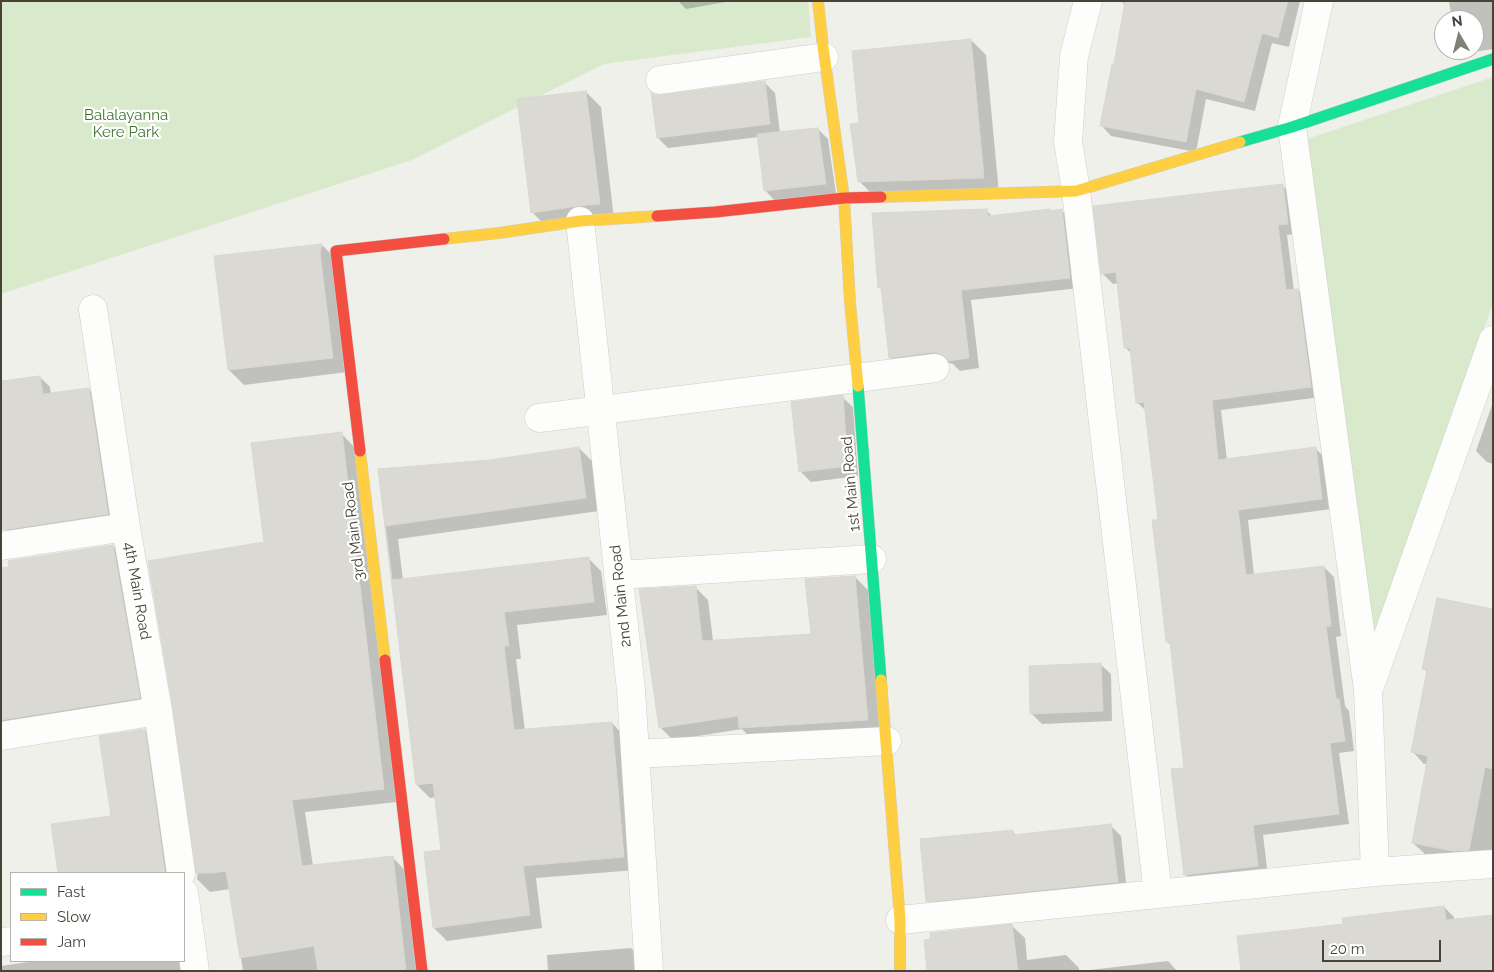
<!DOCTYPE html>
<html>
<head>
<meta charset="utf-8">
<style>
	body { margin:0 }
	#map { position:relative; width:1494px; height:972px; overflow:hidden; background:#f0f0eb; font-family:Raleway,sans-serif }
	canvas { display:block }
	.frame { position:absolute; inset:0; border:2px solid #474337; pointer-events:none }
	.legend { position:absolute; left:10px; top:872px; width:175px; height:90px; box-sizing:border-box; background:#fff; border:1px solid #b5b4af; margin:0; padding:6px 9px; list-style:none; font-size:15px; color:#474337 }
	.legend li { display:flex; align-items:center; gap:10px; height:25px }
	.legend b { width:25px; border:1px solid #b5b4af }
	.north { position:absolute; left:1434px; top:10px; width:50px; height:50px; box-sizing:border-box; background:#fff; border:1px solid #b5b4af; border-radius:50%; rotate:352deg; font-size:14px; font-weight:700; line-height:20px; text-align:center; color:#474337 }
	.north::after { content:''; display:block; margin:auto; width:18px; height:22px; background:#828076; clip-path:polygon(50% 0,100% 100%,50% 72%,0 100%) }
	.scale { position:absolute; left:1322px; top:940px; width:119px; height:22px; box-sizing:border-box; border:2px solid #474337; border-top:0; padding-left:6px; font-size:15px; line-height:18px; white-space:nowrap; color:#474337; -webkit-text-stroke:4px #fff; paint-order:stroke }
</style>
</head>
<body>
<div id="map">
<canvas width="1494" height="972"></canvas>
<div class="frame"></div>
<ul class="legend">
<li><b style="height:6px;background:#16e098"></b>Fast</li>
<li><b style="height:6px;background:#ffcf43"></b>Slow</li>
<li><b style="height:6px;background:#f24e42"></b>Jam</li>
</ul>
<div class="north">N</div>
<div class="scale">20 m</div>
</div>
<script>
const c = document.querySelector('canvas').getContext('2d');
c.lineJoin = 'round';
function paint(path, color) { c.fillStyle = color; c.fill(path, 'evenodd'); }
const toPath = rows => new Path2D(rows.map(r => 'M' + r).join(''));
function strokePath(path, color, width, dash) { c.strokeStyle = color; c.lineWidth = width; c.lineCap = dash ? 'butt' : 'round'; c.setLineDash(dash || []); c.stroke(path); }
function drawText(font, color, halo, rows, align = 'center') {
  c.font = font + ' Raleway,sans-serif'; c.lineWidth = 4.5; c.setLineDash([]); c.textBaseline = 'middle'; c.strokeStyle = halo; c.fillStyle = color; for (const [text, x, y, turn = 0] of rows) {
    c.save(); c.translate(x, y); c.rotate((+turn || 0) * Math.PI / 180); c.textAlign = isNaN(turn) ? turn : align; if (halo) c.strokeText(text, 0, 0); c.fillText(text, 0, 0); c.restore();
  }
}
const green = toPath([
	[1,1,808,1,811,37,604,64,412,160,1,294],
	[1493,77,1493,303,1373,644,1307,139]
]);
const shadow = toPath([
	[678,1,731,1,686,9],
	[1121,1,1300,1,1289,47,1272,43,1255,111,1206,99,1196,152,1111,136,1101,125,1115,66,1126,6],
	[1449,1,1493,1,1493,49,1467,53,1464,50,1474,50,1474,20,1452,20],
	[971,40,986,55,999,193,874,196,859,181,861,125],
	[764,82,775,93,780,133,818,129,828,139,836,194,775,201,765,190,759,137,668,148,658,138,662,97],
	[586,92,601,107,614,219,547,227,532,212],
	[1282,185,1293,196,1297,234,1287,235,1294,291,1298,290,1308,301,1321,397,1221,410,1227,460,1315,448,1326,459,1332,509,1248,520,1254,575,1324,567,1334,577,1341,636,1336,637,1345,706,1349,711,1354,751,1339,753,1349,824,1263,835,1268,876,1196,884,1185,874,1185,769,1172,646,1168,642,1159,521,1146,411,1137,402,1132,354,1126,348,1119,283,1113,284,1103,274],
	[1050,210,1051,212,1062,211,1072,221,1080,288,971,300,979,368,960,371,953,364,945,362,900,368,890,358,883,291,879,287,987,211,993,217],
	[322,245,337,260,347,372,244,385,229,370,215,257],
	[40,377,50,387,51,395,89,389,99,400,118,524,15,540,5,529],
	[842,397,853,407,858,476,811,482,800,471],
	[1493,402,1493,464,1487,462,1476,451],
	[341,433,354,447,397,802,305,812,313,866,392,857,405,870,417,971,243,971,230,889,210,892,197,879,198,871,265,543],
	[579,448,592,461,599,511,398,539,403,580,588,558,601,571,607,615,517,625,521,659,516,659,525,731,612,723,625,737,636,870,536,878,542,928,447,941,434,928,442,851,436,797,430,798,417,785,379,470,490,461],
	[113,546,125,558,151,710,1,735,1,570],
	[855,577,868,590,881,732,753,740,742,729,673,740,660,727,695,587,708,600,713,641,813,635],
	[1493,611,1493,858,1465,862,1425,854,1413,843,1428,764,1424,764,1413,752,1428,673,1424,669],
	[1100,664,1111,674,1112,721,1042,724,1031,713],
	[144,730,159,745,177,873,60,873,52,825,112,817],
	[1110,825,1121,836,1127,892,938,911,928,901,1012,831,1017,836],
	[1444,907,1454,917,1454,920,1493,971,1344,925],
	[1012,926,1025,938,1027,960,1066,955,1079,968,1079,971,929,971],
	[631,948,646,963,647,971,548,971,547,955],
	[35,961,184,961,190,971,1,971,1,966],
	[1168,961,1177,971,1081,971]
]);
const building = toPath([
	[1125,1,1288,1,1278,38,1262,33,1244,102,1196,89,1186,142,1100,126,1112,64,1114,64,1125,1],
	[971,39,984,178,858,182,850,124,859,123,852,51,971,39],
	[765,81,770,124,657,138,651,92,655,95,662,95,765,81],
	[586,91,600,204,578,206,531,213,517,99,586,91],
	[818,128,826,184,764,191,757,134,818,128],
	[1283,184,1288,224,1278,225,1286,290,1298,289,1311,387,1212,400,1218,460,1316,447,1322,499,1238,510,1246,575,1324,566,1331,626,1326,627,1336,699,1339,699,1345,741,1330,743,1339,814,1253,825,1258,866,1184,875,1171,769,1184,768,1170,642,1166,642,1159,578,1152,520,1158,520,1144,402,1136,403,1130,348,1124,348,1116,272,1101,274,1093,206,1283,184],
	[987,209,988,216,1050,209,1050,211,1062,209,1070,278,961,290,969,358,948,361,941,354,934,352,889,358,881,287,878,288,872,213,987,209],
	[322,244,320,253,333,358,228,370,214,256,322,244],
	[40,376,43,394,89,388,108,514,3,530,1,516,1,381,40,376],
	[843,395,848,466,799,472,791,402,843,395],
	[342,432,384,789,292,800,302,866,393,856,406,971,318,971,314,946,240,958,226,871,213,873,196,873,173,709,148,561,264,542,251,443,342,432],
	[579,447,586,498,385,526,392,580,589,557,594,602,504,612,509,646,504,646,514,730,612,722,624,857,523,866,530,915,433,928,424,852,441,850,433,783,416,785,378,469,490,460,579,447],
	[113,545,140,698,1,720,1,568,9,567,8,561,113,545],
	[855,576,868,720,739,728,738,716,659,728,639,589,696,586,702,641,811,634,805,579,855,576],
	[1437,598,1493,609,1493,769,1485,767,1469,850,1453,851,1412,843,1428,756,1411,752,1427,670,1422,669,1437,598],
	[1101,663,1103,711,1030,714,1029,666,1101,663],
	[145,729,165,873,58,873,51,824,111,816,99,736,145,729],
	[1111,824,1118,882,926,902,920,839,1013,830,1013,835,1111,824],
	[1444,906,1446,920,1493,915,1493,971,1241,971,1237,936,1343,924,1342,918,1444,906],
	[1012,924,1018,971,927,971,924,940,930,939,930,933,1012,924]
]);
const street = toPath([
	[1088,1,1074,56,1068,142,1076,191,1158,894],
	[1319,1,1292,127,1368,690,1375,872],
	[660,80,824,57],
	[580,221,631,690,649,971],
	[93,309,126,527,158,711,181,873],
	[539,418,935,368],
	[1,546,126,527],
	[618,575,872,559],
	[1370,686,1493,340],
	[1,736,158,711],
	[635,754,887,741],
	[184,893,195,971],
	[900,920,1375,872,1493,864],
	[1,942,11,941]
]);
const fast = toPath([
	[1240,142,1292,127,1493,59],
	[858,386,881,680]
]);
const slow = toPath([
	[818,1,823,47,844,198,850,302,858,386],
	[881,197,1076,191,1240,142],
	[444,239,499,233,580,221,657,216],
	[360,451,385,660],
	[881,680,900,920,900,971]
]);
const jam = toPath([
	[657,216,715,212,844,198,881,197],
	[360,451,336,251,444,239],
	[385,660,422,971]
]);
const parkNames = [
	["Balalayanna",126,115],
	["Kere Park",126,132]
];
const streetNames = [
	["1st Main Road",851,484,-95],
	["3rd Main Road",354,531,-97],
	["4th Main Road",137,591,80],
	["2nd Main Road",621,596,-96]
];
paint(green, '#d9eacc');
paint(shadow, '#0003');
paint(building, '#dad9d3');
strokePath(building, '#d8d7d1', 1);
strokePath(street, '#cecec8', 29);
strokePath(fast, '#cfcec2', 12);
strokePath(slow, '#cfcec2', 12);
strokePath(jam, '#cfcec2', 12);
strokePath(street, '#fdfdfc', 28);
strokePath(fast, '#16e098', 11);
strokePath(slow, '#ffcf43', 11);
strokePath(jam, '#f24e42', 11);
drawText('15px', '#3d772c', '#fff', parkNames);
drawText('15px', '#474337', '#fff', streetNames);
</script>
</body>
</html>
